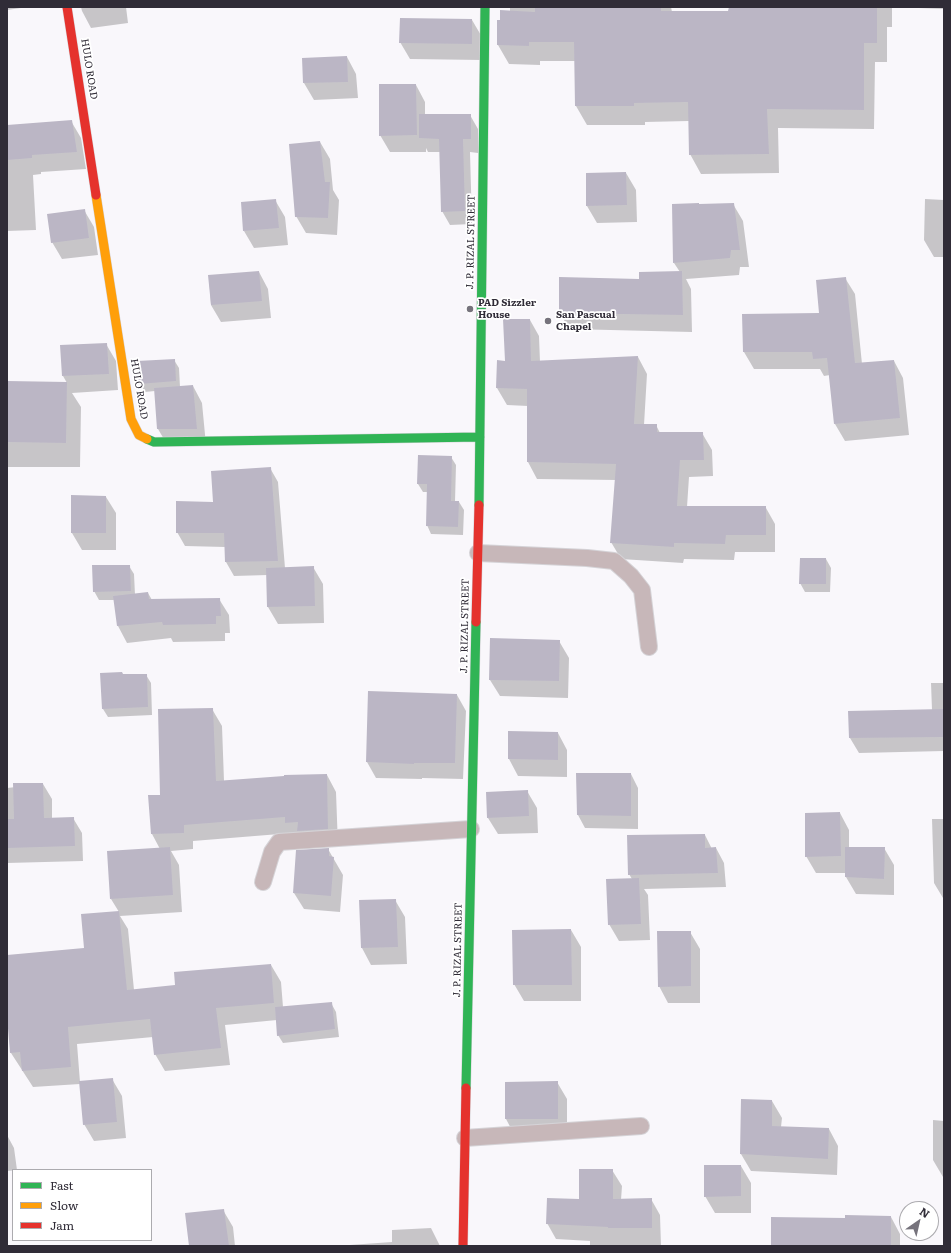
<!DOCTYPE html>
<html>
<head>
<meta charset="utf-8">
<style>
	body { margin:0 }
	#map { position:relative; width:951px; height:1253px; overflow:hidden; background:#f9f7fb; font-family:Literata,serif }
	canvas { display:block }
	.frame { position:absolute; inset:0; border:8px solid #302c37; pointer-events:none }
	.legend { position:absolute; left:12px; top:1169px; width:140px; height:72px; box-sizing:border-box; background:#fff; border:1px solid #acabaf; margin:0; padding:5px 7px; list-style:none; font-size:12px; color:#302c37 }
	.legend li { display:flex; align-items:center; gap:8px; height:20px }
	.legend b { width:20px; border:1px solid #acabaf }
	.north { position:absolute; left:899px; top:1201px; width:40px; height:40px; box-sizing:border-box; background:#fff; border:1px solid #acabaf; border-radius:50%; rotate:34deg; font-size:11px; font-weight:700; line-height:16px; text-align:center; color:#302c37 }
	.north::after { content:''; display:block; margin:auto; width:14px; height:18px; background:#76737c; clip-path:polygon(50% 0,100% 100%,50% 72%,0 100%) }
</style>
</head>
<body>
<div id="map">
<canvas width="951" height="1253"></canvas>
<div class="frame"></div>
<ul class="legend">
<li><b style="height:5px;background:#30b455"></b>Fast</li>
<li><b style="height:5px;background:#ff9f0a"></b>Slow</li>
<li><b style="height:5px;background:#e5322d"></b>Jam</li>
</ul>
<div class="north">N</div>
</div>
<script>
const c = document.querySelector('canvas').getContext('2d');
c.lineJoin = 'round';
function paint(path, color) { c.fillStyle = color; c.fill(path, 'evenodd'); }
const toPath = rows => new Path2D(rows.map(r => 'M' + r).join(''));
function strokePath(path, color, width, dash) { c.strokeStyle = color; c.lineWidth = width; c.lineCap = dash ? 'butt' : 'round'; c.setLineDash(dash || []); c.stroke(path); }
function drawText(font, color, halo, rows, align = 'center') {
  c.font = font + ' Literata,serif'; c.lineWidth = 3.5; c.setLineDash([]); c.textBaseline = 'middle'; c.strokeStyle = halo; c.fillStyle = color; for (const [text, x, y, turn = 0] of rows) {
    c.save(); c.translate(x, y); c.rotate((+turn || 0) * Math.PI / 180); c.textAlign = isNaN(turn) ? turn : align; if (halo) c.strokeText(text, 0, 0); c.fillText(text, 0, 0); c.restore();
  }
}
const shadow = toPath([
	[7,7,28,7,7,10],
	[81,7,126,7,128,23,91,28,82,11],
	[510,7,671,7,672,12,716,16,779,7,944,7,944,9,892,7,892,27,887,27,887,62,875,62,874,129,778,128,779,173,701,174,690,154,689,121,645,122,645,125,587,125,576,106,575,61,540,61,540,65,509,64,498,45,501,21,510,12],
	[472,20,482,37,481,60,410,59,400,42],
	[347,57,356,74,358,98,314,100,304,83],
	[416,85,425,102,425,115,470,115,478,129,478,153,470,152,472,224,450,225,442,211,440,152,428,152,426,148,426,152,390,152,380,135],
	[71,121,81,138,86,169,41,172,41,174,33,175,36,230,7,231,7,126],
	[320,142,330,159,333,190,339,200,337,235,306,233,296,216],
	[626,173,636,190,637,222,597,223,587,206],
	[925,199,944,200,944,257,934,257,924,240],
	[275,200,285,217,288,245,254,248,244,231],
	[733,204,743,221,749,267,740,267,739,275,686,279,691,289,692,332,569,329,560,313,640,280,680,272,674,263],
	[84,210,94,227,98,255,62,259,52,242],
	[259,272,268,289,271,318,221,322,211,305,209,276],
	[845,278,855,294,862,364,894,361,903,378,909,435,845,441,835,424,830,375,824,376,820,369,754,369,744,352,743,314,821,314],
	[530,320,539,336,540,362,638,357,647,374,644,425,656,425,660,433,702,433,712,450,713,476,689,477,687,507,766,508,775,524,775,552,735,552,734,560,684,559,683,563,621,559,611,542,616,480,537,479,528,462,528,406,507,405,497,388,498,361,506,362],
	[106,344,116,361,118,390,72,393,81,407,80,467,7,467,7,382,67,383,63,376],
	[174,360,179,368,180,387,193,386,202,403,206,445,168,446,158,429,155,391,145,392,140,384,138,362],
	[451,457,456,465,455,502,459,502,464,510,463,535,431,534,427,525,427,492,423,492,418,484],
	[270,468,278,482,285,568,313,567,323,584,324,623,278,624,268,607,268,575,234,576,226,562,225,547,185,546,177,532,214,503],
	[72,496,106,497,116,513,116,550,82,550,72,533],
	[826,559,831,568,830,592,805,592,800,583],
	[129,566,134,574,135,595,148,593,152,600,219,599,229,615,230,633,225,633,225,641,173,642,171,638,127,643,118,626,115,600,99,600,94,591],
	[559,641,569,658,568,698,500,696,490,680],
	[123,675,146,675,151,683,152,715,108,717,103,709],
	[931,683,944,683,944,751,859,753,850,738,932,710],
	[457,695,466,711,463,779,422,778,422,779,376,778,367,762],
	[212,709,222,726,224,781,327,775,336,792,338,846,292,833,193,841,193,849,171,851,179,865,182,912,120,916,128,929,134,990,176,986,271,965,281,982,283,1007,331,1003,336,1012,339,1037,283,1043,278,1035,277,1020,225,1025,230,1065,165,1071,155,1054,153,1037,77,1044,80,1082,112,1079,122,1096,126,1138,94,1141,84,1124,80,1084,33,1087,11,1053,8,1016,7,1016,7,956,85,949,119,912,111,899,160,849,152,834,149,796,161,796],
	[558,733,567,750,567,777,518,776,509,759],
	[631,774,638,788,638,829,585,828,578,815],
	[43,784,52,799,52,819,73,818,82,833,83,861,7,863,7,788],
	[527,791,537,808,538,833,498,834,488,818],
	[840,813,849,830,849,848,884,848,894,865,894,895,856,894,846,877,846,873,816,873,806,856],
	[932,819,944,819,944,898,943,898,934,883],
	[705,835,712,849,716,848,724,863,726,887,644,889,648,895,650,940,619,941,609,924,632,879,629,874],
	[328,849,343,875,340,912,304,909,294,893],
	[395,900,405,917,407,964,371,965,362,948],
	[571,930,581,947,581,1001,524,1001,514,984],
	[690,932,700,949,700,1003,668,1003,659,986],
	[557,1082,567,1099,567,1135,515,1136,506,1119],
	[772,1101,782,1118,781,1127,829,1129,838,1146,837,1175,751,1171,741,1154],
	[933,1120,944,1121,944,1177,943,1177,933,1160],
	[7,1135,14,1148,17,1170,7,1171],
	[741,1166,751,1183,751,1213,715,1213,705,1196],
	[612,1170,622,1186,621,1200,651,1199,660,1215,661,1246,590,1246,590,1241,556,1239,547,1223,580,1200],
	[223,1210,233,1227,235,1246,191,1246],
	[891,1217,900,1234,900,1246,772,1246,846,1219],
	[431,1228,440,1246,335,1246,392,1242,392,1230]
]);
const building = toPath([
	[535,7,661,7,661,11,728,11,729,7,877,7,877,43,864,43,864,110,767,109,769,154,689,155,688,102,634,103,634,106,575,106,574,42,529,42,529,46,497,45,497,20,500,20,500,10,535,12],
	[400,18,472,19,472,44,399,43],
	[347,56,348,82,303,83,302,58],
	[379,84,416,84,417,135,379,136],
	[419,114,471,114,471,139,463,139,465,211,441,212,439,139,419,138],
	[72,120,77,152,32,155,32,158,7,160,7,125],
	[320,141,325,182,330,182,328,218,295,217,289,144],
	[626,172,627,205,586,206,586,173],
	[276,199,279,228,243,231,241,202],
	[699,203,699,204,734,203,740,250,731,250,730,258,673,263,672,204],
	[85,209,89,238,51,243,47,214],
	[259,271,262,301,211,305,208,275],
	[682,271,683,315,559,313,559,277,639,279,639,272],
	[846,277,855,363,894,360,900,418,834,424,827,358,813,359,812,352,743,352,742,314,819,313,816,280],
	[503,319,530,319,531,361,638,356,634,424,657,424,657,432,703,432,704,460,680,460,677,506,766,506,766,535,726,535,725,544,674,543,674,547,610,543,616,464,527,462,527,389,496,388,497,360,505,361],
	[107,343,109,374,62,376,60,345],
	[175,359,176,381,139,384,137,361],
	[7,381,67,382,66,443,7,442],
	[193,385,197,429,157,429,154,388],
	[418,455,452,456,451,501,459,501,458,527,426,526,427,484,417,484],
	[271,467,278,561,225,562,224,533,176,533,176,501,213,502,211,471],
	[71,495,106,496,106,533,71,533],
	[800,558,826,558,826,584,799,584],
	[92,565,130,565,131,591,93,592],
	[314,566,315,606,267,607,266,568],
	[148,592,149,599,220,598,221,616,216,616,216,624,163,625,162,622,117,626,113,596],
	[490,638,560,640,559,681,489,680],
	[122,672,123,674,147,674,148,707,102,709,100,673],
	[368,691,457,694,455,763,414,763,414,764,366,762],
	[213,708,216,781,284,776,284,775,327,774,328,829,297,831,298,822,285,823,285,817,184,825,184,833,151,834,148,795,160,795,158,709],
	[944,709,944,737,849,738,848,711],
	[508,731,558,732,558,760,508,759],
	[576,773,631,773,631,816,577,815],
	[13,783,43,783,44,818,74,817,75,846,7,848,7,819,14,819],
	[528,790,529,816,487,818,486,792],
	[840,812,841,856,805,857,805,813],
	[705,834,705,848,716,847,718,873,628,875,627,835],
	[170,847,173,895,110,899,107,851],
	[845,847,885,847,884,879,845,877],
	[329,848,329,856,334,857,331,896,293,893,296,850],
	[639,878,641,924,608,925,606,879],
	[396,899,398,947,361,948,359,900],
	[119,911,127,990,175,985,174,972,271,964,274,1003,216,1008,221,1048,154,1055,150,1019,68,1027,71,1067,22,1071,20,1052,10,1053,7,1016,7,955,84,948,81,914],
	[571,929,572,985,513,985,512,930],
	[657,931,691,931,691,986,658,987],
	[332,1002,335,1029,277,1036,275,1007],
	[113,1078,117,1122,83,1125,79,1081],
	[558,1081,558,1119,505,1119,505,1082],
	[741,1099,772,1100,772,1126,829,1128,828,1159,740,1154],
	[704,1165,741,1165,741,1196,704,1197],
	[579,1169,613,1169,613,1199,652,1198,652,1228,608,1228,608,1227,546,1224,547,1198,579,1199],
	[224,1209,229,1246,189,1246,185,1213],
	[845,1215,891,1216,891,1246,838,1245,838,1246,771,1246,771,1217,845,1218]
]);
const lane = toPath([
	[478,553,587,558,614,561,631,576,642,590,649,647],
	[263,882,272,852,279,842,471,829],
	[465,1138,641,1126]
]);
const fast = toPath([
	[147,439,154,442,480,437],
	[479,505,485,7],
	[466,1088,476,622]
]);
const slow = toPath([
	[96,195,131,419,139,435,147,439]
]);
const jam = toPath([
	[67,7,96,195],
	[476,622,479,505],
	[463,1246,466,1088]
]);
const markers = [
	[470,309,4,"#76737c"],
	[548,321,4,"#76737c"]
];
const streetNames = [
	["HULO ROAD",89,69,81],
	["J. P. RIZAL STREET",471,242,-89],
	["HULO ROAD",139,389,80],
	["J. P. RIZAL STREET",465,626,-89],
	["J. P. RIZAL STREET",458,950,-89]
];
const poiNames = [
	["PAD Sizzler",478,303],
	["House",478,315],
	["San Pascual",556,315],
	["Chapel",556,327]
];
paint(shadow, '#0003');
paint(building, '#bbb6c5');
strokePath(lane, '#d5d3d7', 18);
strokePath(fast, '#d5d3d7', 10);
strokePath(slow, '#d5d3d7', 10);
strokePath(jam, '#d5d3d7', 10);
strokePath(lane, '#c7b7b9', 16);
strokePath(fast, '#30b455', 9);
strokePath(slow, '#ff9f0a', 9);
strokePath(jam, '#e5322d', 9);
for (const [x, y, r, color] of markers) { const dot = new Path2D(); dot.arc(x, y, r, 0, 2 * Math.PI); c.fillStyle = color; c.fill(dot); strokePath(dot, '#fff', 1.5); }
drawText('10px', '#302c37', '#fff', streetNames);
drawText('bold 10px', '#302c37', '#fff', poiNames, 'left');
</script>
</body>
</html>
